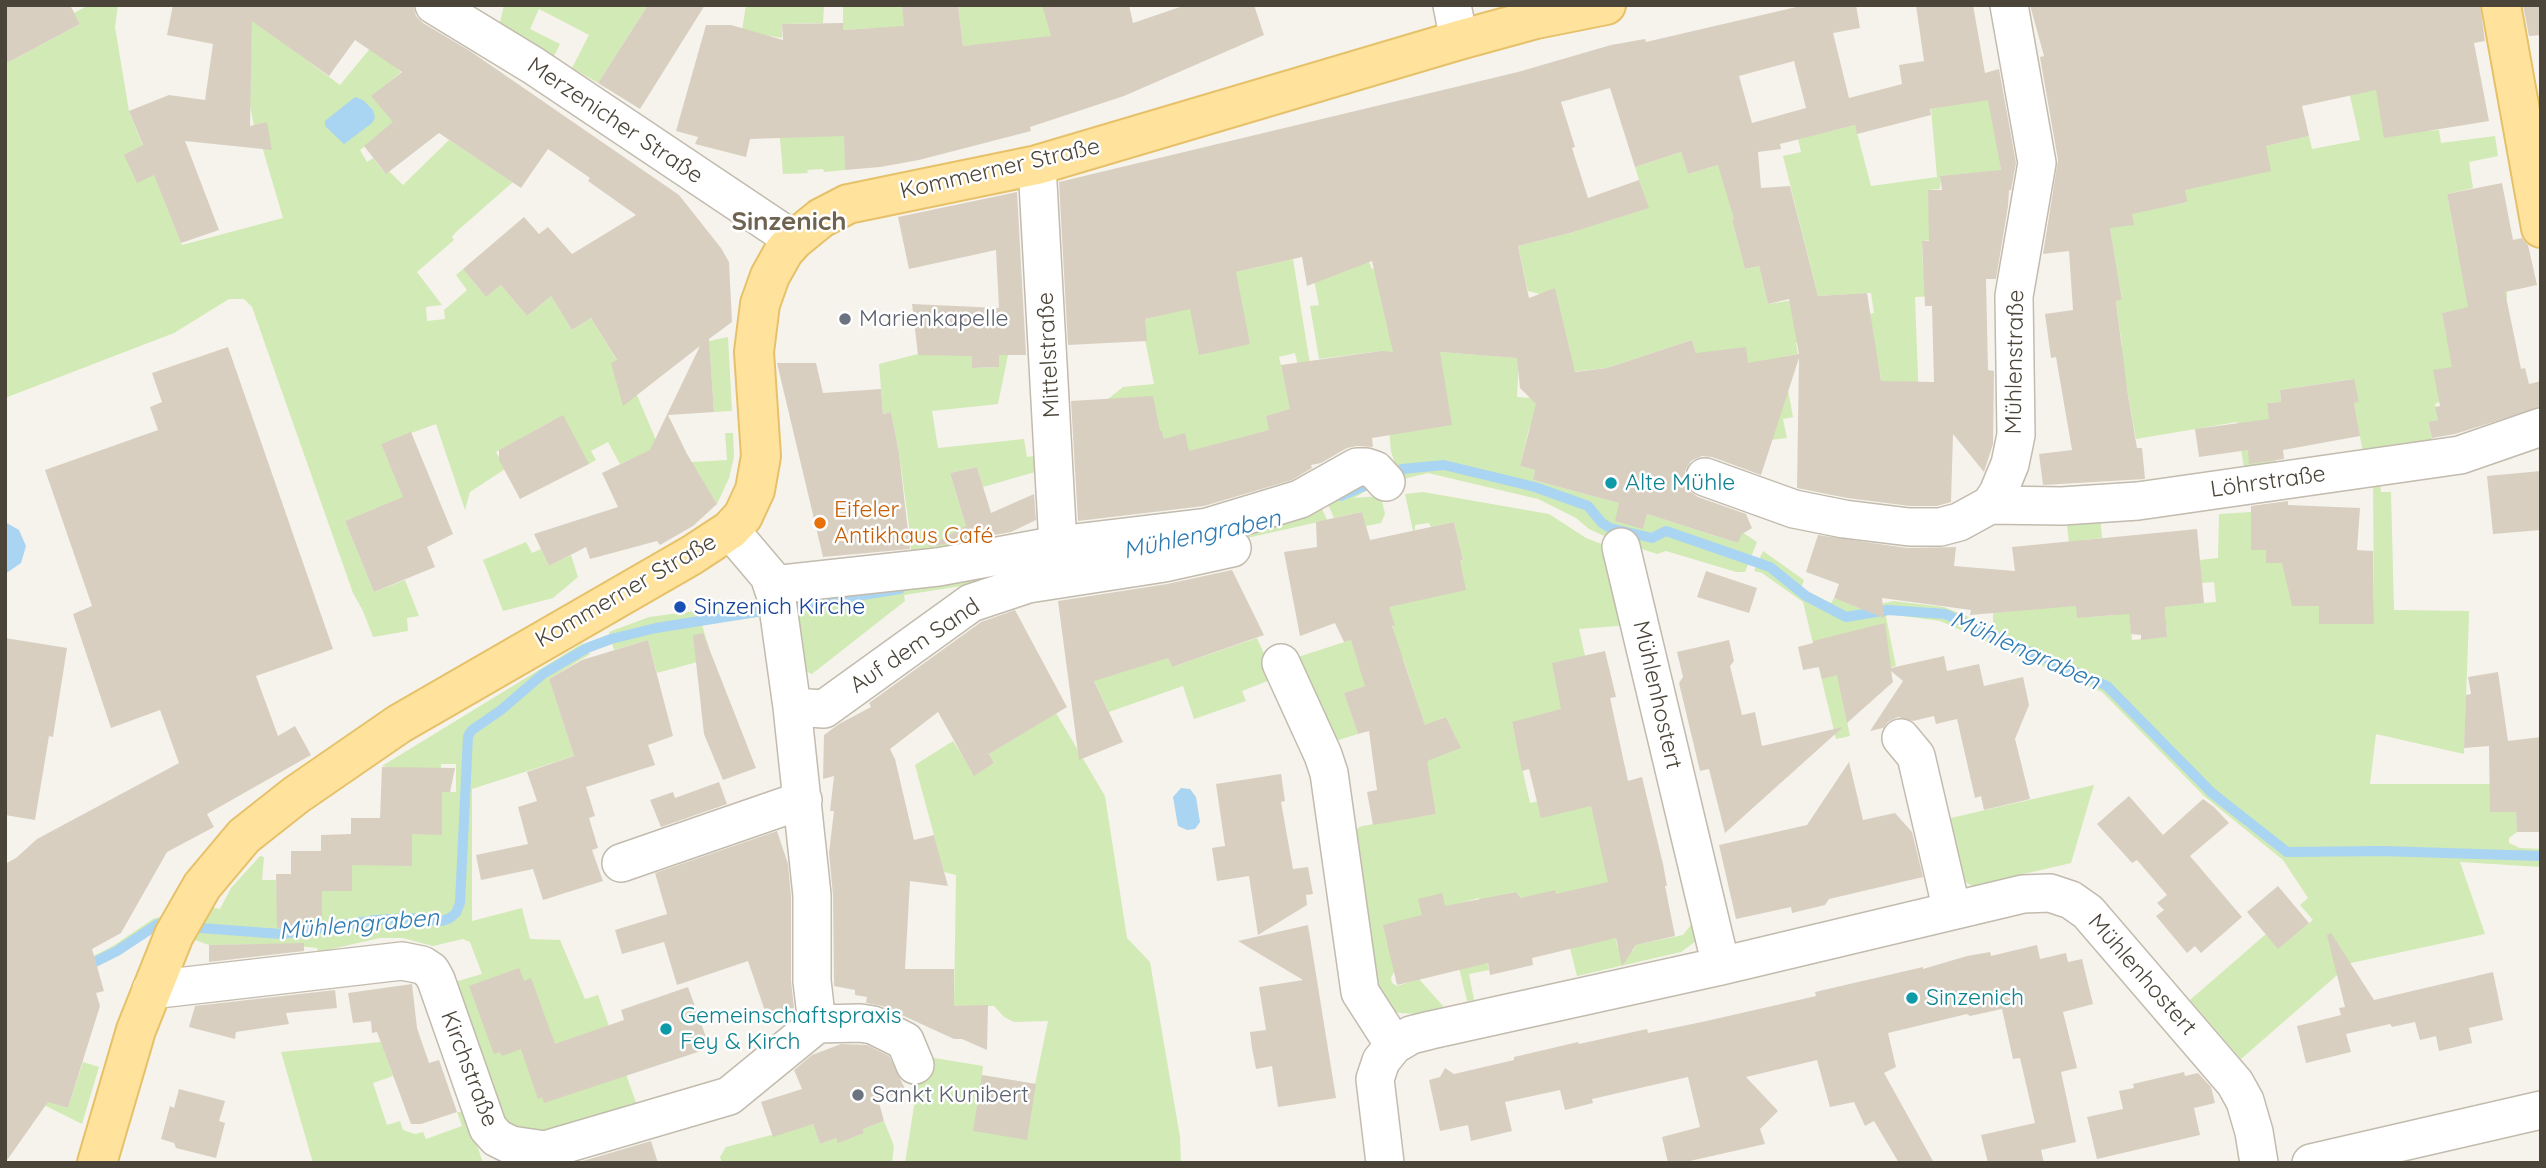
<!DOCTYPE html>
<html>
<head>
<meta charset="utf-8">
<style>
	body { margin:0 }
	#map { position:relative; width:2546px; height:1168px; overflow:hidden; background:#f6f3ec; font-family:Quicksand,sans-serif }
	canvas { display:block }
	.frame { position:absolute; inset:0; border:7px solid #4b4439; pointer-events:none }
</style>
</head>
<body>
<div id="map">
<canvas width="2546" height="1168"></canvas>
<div class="frame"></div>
</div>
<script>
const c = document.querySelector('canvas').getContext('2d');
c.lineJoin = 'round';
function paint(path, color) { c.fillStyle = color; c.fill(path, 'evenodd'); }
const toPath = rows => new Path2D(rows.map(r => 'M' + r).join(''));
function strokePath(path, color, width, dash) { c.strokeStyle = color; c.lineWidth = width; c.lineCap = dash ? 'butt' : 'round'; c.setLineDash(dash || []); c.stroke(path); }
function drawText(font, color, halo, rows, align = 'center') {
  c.font = font + ' Quicksand,sans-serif'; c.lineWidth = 5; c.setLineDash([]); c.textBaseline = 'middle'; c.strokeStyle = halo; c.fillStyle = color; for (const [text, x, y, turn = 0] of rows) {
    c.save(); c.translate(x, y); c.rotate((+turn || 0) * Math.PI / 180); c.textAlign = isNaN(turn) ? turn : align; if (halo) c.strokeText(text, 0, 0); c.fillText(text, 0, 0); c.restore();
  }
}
const green = toPath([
	[89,5,118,5,115,27,129,111,182,245,283,218,256,126,254,126,250,106,252,5,265,29,340,85,377,40,393,65,401,72,372,96,395,123,360,150,367,162,373,158,385,173,389,171,403,185,449,140,513,182,456,232,452,237,454,240,417,272,442,305,426,307,427,321,445,319,444,310,467,290,456,275,463,269,486,297,501,285,527,316,551,296,572,330,591,318,627,377,629,376,666,464,656,500,636,457,620,464,608,442,591,451,596,460,589,464,563,440,552,421,496,452,505,469,470,492,465,510,436,424,381,444,414,522,377,508,345,521,374,592,405,580,419,616,407,618,408,631,373,637,363,611,353,593,252,307,244,299,229,299,174,333,5,398,5,64,80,24,74,13],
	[504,5,648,5,598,83,572,68,589,35,539,9,530,29,560,44,553,58,499,27],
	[746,5,824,5,823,23,782,24,782,38,742,31],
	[843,5,902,5,906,39,872,28,843,30],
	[958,5,1043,5,1052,39,963,46],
	[2370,74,2418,88,2426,131,2439,130,2441,143,2495,136,2498,156,2469,162,2473,188,2447,194,2457,249,2507,291,2507,299,2442,313,2446,334,2468,329,2439,402,2435,404,2438,420,2428,423,2434,446,2364,459,2354,403,2359,402,2353,379,2280,390,2281,402,2267,403,2277,471,2245,475,2237,422,2136,439,2127,389,2115,347,2122,346,2116,301,2122,300,2103,187,2169,206,2188,202,2185,190,2266,146,2309,136,2312,149,2360,140,2350,96],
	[1990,98,2001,171,1941,176,1940,189,1928,190,1929,209,1935,240,1922,241,1923,268,1939,296,1915,297,1920,431,1882,394,1880,372,1854,375,1814,339,1796,343,1798,354,1782,357,1793,417,1783,419,1787,438,1754,442,1702,371,1692,340,1607,368,1570,372,1572,362,1555,289,1540,294,1528,291,1518,246,1570,233,1648,208,1635,167,1681,152,1688,174,1718,165,1746,216,1732,220,1745,269,1759,266,1768,304,1801,299,1845,318,1874,313,1871,293,1818,296,1783,156,1801,152,1798,139,1855,125,1871,186,1937,177,1931,109],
	[844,103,845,170,824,172,823,169,807,170,808,173,783,174,780,138],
	[1293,259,1318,414,1284,411,1266,416,1270,430,1168,457,1162,431,1127,432,1108,399,1123,387,1154,384,1141,320,1178,311,1236,272],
	[1295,353,1302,384,1286,387,1279,357],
	[1407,259,1440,352,1519,358,1517,397,1543,399,1529,429,1520,466,1535,470,1533,480,1619,503,1643,528,1647,514,1738,543,1742,532,1757,542,1745,572,1736,572,1666,551,1657,554,1609,538,1589,529,1576,518,1538,499,1428,473,1400,480,1391,451,1381,351,1319,359,1310,306,1319,305,1313,275,1369,262,1372,269],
	[728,337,732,411,714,412,709,341],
	[918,354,972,355,972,368,999,367,999,355,1008,355,998,404,932,411,938,448,1024,439,1027,457,1041,455,1042,470,983,487,977,467,950,473,972,546,912,563,909,526,899,453,891,412,883,414,879,364],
	[725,433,733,433,734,457,729,478,717,504,691,462,727,460],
	[2379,473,2381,492,2391,492,2394,610,2469,611,2469,615,2464,754,2376,734,2370,784,2516,784,2490,788,2490,811,2516,812,2517,832,2509,838,2509,843,2520,848,2541,849,2541,867,2460,862,2485,934,2351,963,2241,1059,2190,1000,2266,934,2278,948,2313,920,2300,905,2308,898,2283,860,2204,796,2102,692,1940,621,1888,614,1886,617,1896,666,1882,670,1841,693,1850,736,1836,739,1803,602,1762,573,1754,571,1763,551,1804,580,1801,588,1831,603,1834,598,1860,608,1894,601,1944,607,1993,627,1993,596,2074,589,2066,516,2100,514,2102,538,2083,540,2091,617,2115,615,2113,598,2129,609,2132,640,2167,637,2165,606,2216,602,2214,582,2202,583,2199,560,2218,558,2219,514,2251,512,2251,550,2266,550,2266,563,2290,563,2320,575,2319,624,2374,624,2373,474],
	[1357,475,1369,489,1354,498,1381,496,1385,514,1381,523,1366,526,1362,512,1334,518,1324,496],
	[1423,492,1549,514,1586,538,1612,548,1630,625,1579,629,1585,656,1563,709,1512,723,1530,803,1611,785,1629,872,1605,892,1618,949,1627,952,1633,951,1636,945,1683,935,1698,916,1696,941,1681,952,1577,976,1563,920,1533,910,1516,892,1480,900,1479,898,1458,904,1480,931,1489,970,1469,974,1474,1000,1467,1001,1441,894,1422,915,1391,978,1392,983,1397,986,1419,979,1444,1007,1416,1014,1400,1013,1393,1011,1376,992,1351,832,1362,826,1436,814,1430,781,1416,764,1458,749,1458,742,1446,717,1437,720,1430,741,1403,658,1365,686,1344,693,1358,734,1332,742,1295,658,1394,626,1388,605,1463,560,1454,522,1431,527,1429,523,1415,525,1415,530,1413,531,1405,494],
	[1318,499,1327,520,1234,541,1273,518],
	[526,542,532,553,541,549,549,566,571,555,578,577,553,598,503,611,483,560],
	[1056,557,1058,571,904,595,905,601,812,674,807,672,791,598],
	[763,602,765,616,702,625,712,658,657,673,648,640,614,650,609,632,649,617],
	[1257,638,1275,678,1242,691,1246,701,1194,719,1183,686,1109,712,1088,668,1116,674,1137,667,1162,644,1172,667],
	[583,643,590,654,549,679,574,756,472,789,472,921,522,908,530,939,560,940,585,999,598,995,639,1111,557,1135,514,1128,504,1121,483,1080,489,1073,473,1033,448,984,482,974,470,942,463,939,433,946,402,938,380,938,318,952,317,948,279,944,209,945,195,940,211,907,220,909,231,888,260,856,264,857,262,880,276,880,278,918,321,918,322,891,352,846,412,834,442,834,442,792,456,792,456,764,441,764,441,778,382,766],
	[1056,713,1105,796,1127,938,1150,962,1180,1137,1181,1163,905,1163,922,1056,983,1066,982,1075,1035,1084,1048,1021,1014,1022,1004,1017,994,1006,954,1006,956,875,944,872,915,765,953,741,975,775,994,763,989,754],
	[2094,785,2071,863,1972,886,1955,875,1942,820],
	[162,916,153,933,145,935,75,976,72,967,113,946,153,919],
	[381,1042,393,1076,373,1083,387,1125,400,1121,403,1130,415,1134,423,1132,426,1139,462,1126,457,1112,466,1112,483,1163,313,1163,281,1052],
	[83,1062,99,1067,82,1124,32,1099,32,1097,68,1108],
	[884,1121,894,1146,892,1163,722,1163,720,1157,726,1147,813,1124,820,1144,836,1138,838,1142,864,1133,863,1129]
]);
const water = toPath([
	[355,97,363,100,373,110,375,118,372,123,344,144,325,126,325,121],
	[5,522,19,530,26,546,21,563,5,574],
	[1181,788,1190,789,1196,797,1200,822,1195,829,1187,830,1178,826,1173,797]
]);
const stream = toPath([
	[1389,475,1402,469,1444,465,1535,487,1588,506,1602,523,1610,528,1652,538,1666,531,1770,567,1806,596,1846,617,1888,610,1945,614,2107,686,2212,793,2287,852,2383,851,2541,856],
	[1341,496,1376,481],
	[187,927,281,934,376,920,409,918,442,921,450,918,456,913,460,903,468,736,472,730,501,710,543,674,587,648,611,639,656,628,900,589],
	[87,966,117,951,158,924,168,925]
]);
const building = toPath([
	[5,5,70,5,80,24,5,64],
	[173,5,413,5,416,16,423,23,470,51,679,195,721,248,729,262,732,322,709,339,714,412,668,415,687,454,717,504,693,526,660,545,657,541,590,559,586,547,549,566,534,534,618,507,602,473,650,450,700,346,623,406,611,363,617,360,591,318,572,330,551,296,527,316,501,285,486,297,463,269,524,217,539,234,548,227,572,254,636,215,588,181,590,178,548,149,521,188,439,133,386,174,364,146,393,122,371,96,402,72,355,40,329,76,252,21,250,126,267,122,272,150,185,141,219,230,181,243,154,175,137,183,124,155,143,145,129,111,169,95,205,100,213,44,167,35],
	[648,5,705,5,640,109,598,83],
	[902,5,958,5,963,46,1051,36,1042,5,1129,5,1133,23,1186,5,1254,5,1264,35,1124,96,1030,127,1031,131,919,160,880,167,845,170,844,136,750,139,746,157,695,144,698,137,676,131,706,25,731,25,783,40,782,24,843,23,843,30,904,26],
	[1805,5,1856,5,1860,28,1833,33,1849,98,1902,84,1899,65,1924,61,1916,5,1973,5,1985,73,1999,69,2016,163,2011,190,2009,190,2008,206,1996,279,1986,279,1988,370,1994,371,1993,444,1984,472,1953,434,1951,502,1937,506,1910,506,1847,498,1797,488,1799,358,1761,475,1712,457,1702,456,1691,461,1685,471,1685,481,1689,491,1698,497,1746,514,1752,528,1742,534,1738,543,1647,514,1643,529,1615,521,1619,503,1533,480,1535,470,1520,466,1536,404,1520,388,1517,358,1440,352,1452,425,1372,438,1373,447,1357,446,1347,448,1321,463,1311,465,1312,468,1292,480,1204,506,1078,521,1071,401,1153,396,1160,431,1162,431,1164,439,1185,433,1189,451,1269,430,1266,416,1290,409,1281,365,1381,351,1393,352,1372,261,1307,286,1302,257,1236,272,1250,344,1199,355,1190,309,1145,319,1147,341,1068,345,1059,182,1518,72,1611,45,1645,39,1646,42],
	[1794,61,1806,108,1752,123,1739,76],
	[1610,88,1635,167,1681,152,1688,174,1718,165,1734,219,1732,220,1745,269,1759,266,1768,304,1789,299,1799,354,1748,363,1746,347,1696,353,1692,340,1607,368,1575,372,1555,288,1529,298,1518,246,1570,233,1649,208,1639,180,1588,198,1572,148,1575,147,1561,102],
	[1988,100,2001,170,1940,176,1942,190,1928,190,1929,241,1922,241,1925,306,1932,306,1934,382,1881,381,1867,293,1818,296,1790,186,1761,188,1758,152,1781,149,1780,144,1855,125,1857,134,1931,115,1930,109],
	[2030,5,2480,5,2485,41,2474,43,2489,121,2384,138,2376,90,2302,106,2309,136,2266,146,2271,171,2185,190,2188,202,2132,214,2134,225,2110,228,2122,300,2116,301,2127,389,2137,448,2142,448,2145,479,2043,485,2039,454,2072,450,2056,357,2051,358,2045,314,2073,310,2069,251,2043,254,2058,160,2040,57,2044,56],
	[2523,5,2541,5,2541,35,2529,36],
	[2502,183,2513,240,2522,238,2528,245,2537,285,2505,292,2521,369,2525,368,2529,384,2541,381,2541,407,2455,434,2432,438,2428,422,2438,420,2435,407,2440,406,2433,370,2452,367,2442,313,2468,307,2447,194],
	[1017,192,1026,355,999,355,999,367,972,368,972,356,918,355,912,304,999,308,996,250,909,269,898,217],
	[228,347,333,649,256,676,278,736,295,726,311,755,207,814,214,827,167,852,121,933,92,949,104,991,96,993,100,1006,68,1108,48,1102,5,1163,5,864,16,858,37,839,179,763,160,710,111,728,73,614,92,606,45,470,158,430,150,407,162,402,152,373],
	[777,363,816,363,823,393,881,389,883,414,891,412,899,453,910,549,823,557],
	[2354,379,2359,402,2354,403,2360,436,2283,450,2284,459,2249,464,2248,450,2199,457,2195,429,2269,419,2267,403,2281,402,2280,390],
	[563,415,589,464,520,499,499,460,499,450],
	[411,432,453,534,427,547,435,567,374,592,345,521,403,497,381,444],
	[977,467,991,513,1034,494,1036,520,1011,532,928,547,966,526,950,473],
	[2541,471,2541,530,2493,534,2487,476],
	[2288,501,2288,505,2360,508,2357,550,2373,551,2374,624,2319,624,2319,606,2292,606,2282,563,2266,563,2266,550,2251,550,2251,506],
	[1362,512,1370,540,1454,522,1463,560,1460,561,1466,590,1389,607,1395,626,1392,626,1425,725,1446,717,1461,748,1427,761,1436,814,1373,825,1367,792,1377,790,1369,731,1358,734,1344,693,1365,686,1351,640,1344,642,1335,623,1300,636,1284,552,1317,547,1316,522],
	[2197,529,2204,603,2165,607,2167,637,2141,640,2141,635,2131,634,2129,614,2077,618,2076,606,1970,615,1971,610,1882,598,1884,618,1834,598,1839,584,1806,572,1818,535,1907,548,1956,547,1954,566,2015,571,2012,547],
	[1232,570,1264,635,1172,667,1168,658,1094,681,1123,742,1079,760,1058,601,1167,584],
	[1706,571,1757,588,1749,613,1697,597],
	[1015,610,1067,707,989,754,994,763,974,776,938,712,890,749,895,759,914,840,934,835,948,886,910,881,905,969,954,969,954,1006,988,1005,987,1050,962,1039,954,1039,882,1006,866,1003,867,997,855,995,855,990,834,986,833,895,829,853,834,811,830,811,834,776,823,779,824,735,839,724,871,707,869,703,981,622],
	[1885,623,1891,668,1944,656,1947,671,1979,664,1984,686,2023,677,2029,705,2015,739,2030,799,1984,810,1981,796,1975,798,1957,719,1936,724,1934,716,1913,721,1898,717,1888,722,1883,728,1870,731,1903,681,1891,671,1893,682,1847,723,1837,675,1822,679,1819,667,1803,670,1798,647,1813,643,1813,641],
	[703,633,756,768,723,780,704,734,693,635],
	[5,638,67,648,53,737,49,736,35,820,5,815],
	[648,640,673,736,648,745,655,765,586,787,595,816,589,818,598,848,592,850,603,881,543,900,533,869,481,880,476,855,528,844,518,807,537,801,527,772,574,756,549,679,582,660],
	[1729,640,1734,661,1730,666,1742,715,1755,712,1762,746,1843,727,1725,833,1709,769,1700,771,1679,683,1683,677,1677,652],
	[1605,651,1616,697,1610,698,1628,781,1642,777,1663,864,1667,886,1665,886,1675,936,1636,945,1622,966,1616,938,1532,958,1533,965,1490,975,1488,963,1397,985,1383,925,1422,915,1418,899,1442,893,1445,906,1516,892,1521,898,1555,890,1556,894,1608,882,1591,806,1541,818,1529,769,1522,771,1512,722,1561,709,1552,663],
	[2498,672,2508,741,2541,737,2541,832,2517,832,2516,812,2490,812,2489,746,2464,748,2466,695,2471,694,2468,677],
	[1849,762,1863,820,1895,813,1912,832,1923,877,1829,899,1825,905,1792,913,1791,907,1736,919,1719,845,1807,825],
	[382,767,455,768,450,792,442,792,442,835,412,834,412,866,352,865,352,891,322,891,322,918,304,918,304,939,277,927,276,874,291,874,291,851,321,851,321,835,351,834,351,818,380,818],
	[1281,774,1285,801,1281,802,1293,869,1308,867,1313,894,1306,895,1307,905,1258,935,1249,876,1217,881,1212,848,1225,846,1216,784],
	[719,782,727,804,661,827,650,800,673,792,675,798],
	[2129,796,2163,835,2203,799,2214,807,2229,823,2190,856,2242,917,2201,953,2195,946,2187,953,2156,916,2164,910,2157,903,2167,895,2137,860,2132,863,2097,824],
	[777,831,788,864,791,896,791,981,794,1008,767,1017,748,961,677,985,664,942,622,954,615,930,667,914,655,873],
	[2278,886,2309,923,2278,949,2247,912],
	[1308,925,1336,1098,1278,1107,1272,1066,1256,1069,1252,1048,1250,1032,1266,1030,1259,987,1303,980,1238,941],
	[2331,933,2374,1000,2493,972,2503,1020,2469,1028,2472,1043,2439,1051,2436,1036,2420,1040,2415,1022,2392,1027,2390,1024,2346,1034,2351,1052,2306,1063,2297,1026,2341,1015,2339,1008,2345,1007,2327,935],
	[304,943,304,951,209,962,209,945],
	[2037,945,2040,959,2066,953,2068,962,2082,959,2093,1004,2063,1012,2077,1068,2061,1072,2076,1142,2041,1150,2044,1163,1988,1163,1981,1135,2035,1123,2020,1058,2013,1059,2002,1009,1970,1016,1967,1014,1888,1033,1896,1067,1884,1073,1934,1163,1899,1163,1874,1121,1865,1126,1854,1102,1830,1107,1817,1060,1746,1077,1778,1111,1760,1129,1765,1144,1681,1163,1668,1163,1662,1137,1700,1127,1688,1077,1592,1099,1593,1103,1565,1110,1560,1090,1505,1102,1512,1131,1471,1141,1468,1125,1440,1131,1429,1080,1440,1077,1445,1068,1454,1074,1514,1060,1514,1057,1578,1042,1579,1044,1647,1029,1648,1033,1702,1022,1803,999,1816,996,1815,992,1923,967,1923,969,1967,956,1990,952,1991,956],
	[519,968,524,981,531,978,555,1044,624,1020,621,1010,688,987,710,1048,544,1103,542,1097,538,1099,521,1049,502,1056,500,1052,494,1054,469,986],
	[412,984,417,1028,429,1063,439,1060,457,1112,421,1124,411,1124,377,1032,372,1033,371,1021,353,1023,348,993],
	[335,990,337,1008,286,1013,289,1024,236,1032,235,1039,189,1027,195,1006],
	[841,1044,867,1045,889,1056,906,1091,878,1099,884,1121,863,1129,864,1133,838,1143,836,1138,820,1144,813,1124,773,1137,761,1102,802,1089,794,1070,812,1055],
	[2184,1072,2185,1076,2198,1073,2211,1087,2215,1103,2194,1108,2200,1135,2097,1159,2087,1117,2123,1109,2119,1091,2134,1088,2133,1084],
	[982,1075,1036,1084,1027,1140,973,1131],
	[179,1089,225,1101,219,1121,225,1123,216,1158,176,1148,174,1143,161,1139,170,1106,174,1108],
	[651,1141,658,1163,576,1163]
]);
const minor = toPath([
	[434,5,534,66,794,240],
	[1452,5,1459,40],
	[1037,165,1058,545],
	[1705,477,1794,509,1844,519,1909,527,1940,527,1959,522,1990,505,1998,493,2010,464,2016,435,2014,296,2037,163,2009,5],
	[1990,505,2062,506,2138,501,2460,455,2541,427],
	[730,530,769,576,777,600,792,707,812,895,812,981,817,1024],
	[1621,547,1721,966],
	[1164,563,1232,548],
	[773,585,938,567,1058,545,1208,527,1300,499,1357,467,1366,467,1375,470,1386,482],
	[1281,663,1323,755,1329,773,1360,992,1394,1045,1381,1061,1375,1079,1385,1163],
	[792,707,824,709,971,603,1028,584,1164,563,1136,536],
	[1901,738,1916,756,1952,911],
	[621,863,803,800],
	[151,990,402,961,422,965,431,971,436,980,488,1128,497,1138,511,1145,545,1150,729,1096,817,1024,860,1023,873,1025,905,1041,915,1065],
	[1394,1045,1411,1035,1431,1030,1721,966,2023,894,2050,893,2071,900,2088,912,2235,1083,2245,1101,2254,1132,2259,1163],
	[2311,1163,2541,1110]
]);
const major = toPath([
	[2501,5,2541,228],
	[97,1163,136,1030,174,935,202,886,244,836,296,795,399,724,692,555,730,530,743,516,755,490,761,456,754,352,760,304,770,276,784,251,794,240,821,218,848,204,1037,165,1459,40,1536,19,1606,5]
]);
const markers = [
	[845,319,7,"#6b7280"],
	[1611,483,7,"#0f9aa8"],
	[820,523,7,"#e8710a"],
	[680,607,7,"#1a4fb4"],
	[1912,998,7,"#0f9aa8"],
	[666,1029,7,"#0f9aa8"],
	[858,1095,7,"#6b7280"]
];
const streetNames = [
	["Merzenicher Straße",615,121,34],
	["Kommerner Straße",1000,169,-13],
	["Mittelstraße",1049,355,-93],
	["Mühlenstraße",2015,362,-89],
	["Löhrstraße",2268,482,-8],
	["Kommerner Straße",626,591,-30],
	["Auf dem Sand",915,646,-34],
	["Mühlenhostert",1657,695,77],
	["Mühlenhostert",2142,975,49],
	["Kirchstraße",469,1069,69]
];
const worshipNames = [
	["Marienkapelle",859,319],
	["Sankt Kunibert",872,1095]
];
const cultureNames = [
	["Alte Mühle",1625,483],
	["Sinzenich",1926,998],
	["Gemeinschaftspraxis",680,1016],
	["Fey & Kirch",680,1042]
];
const foodNames = [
	["Eifeler",834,510],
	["Antikhaus Café",834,536]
];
const transitNames = [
	["Sinzenich Kirche",694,607]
];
const waterNames = [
	["Mühlengraben",1202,535,-12],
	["Mühlengraben",2025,651,24],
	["Mühlengraben",359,925,-5]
];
const quarterNames = [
	["Sinzenich",789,222]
];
paint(green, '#d2eab5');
paint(water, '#a9d4f2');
strokePath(stream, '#a9d4f2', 10);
paint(building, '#d8cfc1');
strokePath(minor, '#c2bbae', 40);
strokePath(major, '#e6c16a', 42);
strokePath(minor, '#fff', 37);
strokePath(major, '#ffe39c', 38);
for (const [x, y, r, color] of markers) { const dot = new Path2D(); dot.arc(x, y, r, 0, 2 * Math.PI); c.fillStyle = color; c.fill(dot); strokePath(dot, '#fff', 2.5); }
drawText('23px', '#4b4439', '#fff', streetNames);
drawText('23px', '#5b616d', '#fff', worshipNames, 'left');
drawText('23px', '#0d838f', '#fff', cultureNames, 'left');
drawText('23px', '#c56008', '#fff', foodNames, 'left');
drawText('23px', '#164399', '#fff', transitNames, 'left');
drawText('italic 24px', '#2e7ab2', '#fff', waterNames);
drawText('bold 26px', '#6e6250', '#fff', quarterNames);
</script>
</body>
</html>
